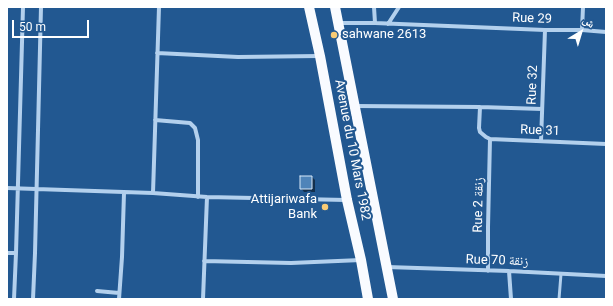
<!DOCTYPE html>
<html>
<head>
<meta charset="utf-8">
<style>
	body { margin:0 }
	#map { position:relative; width:613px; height:306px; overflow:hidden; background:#225891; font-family:Roboto,"Noto Naskh Arabic",sans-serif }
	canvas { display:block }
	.frame { position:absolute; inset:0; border:8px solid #fff; pointer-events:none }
	.north { position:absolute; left:561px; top:12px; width:40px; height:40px; -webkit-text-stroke:3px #225891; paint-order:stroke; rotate:38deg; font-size:11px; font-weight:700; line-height:16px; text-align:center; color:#fff }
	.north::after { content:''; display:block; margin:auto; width:14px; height:18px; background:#fff; clip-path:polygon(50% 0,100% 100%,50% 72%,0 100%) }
	.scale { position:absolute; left:12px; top:20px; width:77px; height:18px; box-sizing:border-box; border:2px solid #fff; border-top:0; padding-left:5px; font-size:12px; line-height:14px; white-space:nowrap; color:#fff; -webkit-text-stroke:3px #225891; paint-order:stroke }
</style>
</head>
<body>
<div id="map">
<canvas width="613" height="306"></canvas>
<div class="frame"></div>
<div class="north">ش</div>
<div class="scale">50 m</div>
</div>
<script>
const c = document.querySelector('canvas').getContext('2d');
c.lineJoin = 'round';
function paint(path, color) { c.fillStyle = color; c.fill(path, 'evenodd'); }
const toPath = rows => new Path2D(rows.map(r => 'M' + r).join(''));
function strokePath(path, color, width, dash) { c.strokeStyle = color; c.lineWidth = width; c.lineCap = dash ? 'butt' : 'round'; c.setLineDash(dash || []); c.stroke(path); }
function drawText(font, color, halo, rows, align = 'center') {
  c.font = font + ' Roboto,"Noto Naskh Arabic",sans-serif'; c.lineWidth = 4; c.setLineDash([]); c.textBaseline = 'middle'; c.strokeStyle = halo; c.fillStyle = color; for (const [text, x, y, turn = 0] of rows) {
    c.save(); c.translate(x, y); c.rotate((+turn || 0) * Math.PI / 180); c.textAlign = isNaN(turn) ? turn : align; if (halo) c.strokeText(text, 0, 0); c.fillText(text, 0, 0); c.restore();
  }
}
const shadow = toPath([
	[312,177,315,180,315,192,304,192,301,188]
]);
const building = toPath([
	[300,176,312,176,312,189,300,189,300,176]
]);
const service = toPath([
	[559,299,561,274]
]);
const minor = toPath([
	[374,7,375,23],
	[339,23,375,23,545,30,582,30,606,32],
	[388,24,399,7],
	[582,30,583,7],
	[157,53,238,57,319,56],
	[355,106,480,107,542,109],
	[480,107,479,128,480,132,486,137,490,139,606,144],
	[155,120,190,123,195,128,198,140,198,197],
	[541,141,545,30],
	[7,188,153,193,207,197,346,200],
	[153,193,159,7],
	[7,253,16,253],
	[204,261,291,263,361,260],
	[387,267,509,271,606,276],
	[488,271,488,227,490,139],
	[509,271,511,299],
	[97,291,119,293],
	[14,299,16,253,23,7],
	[33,299,35,253,41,7],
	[119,299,122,257,124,193],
	[203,299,207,197]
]);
const primary = toPath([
	[309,7,320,56,347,200,361,260,368,299],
	[335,7,393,299]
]);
const markers = [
	[334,35,4,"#f8cb75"],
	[325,207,4,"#f8cb75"]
];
const streetNames = [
	["Rue 29",532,19,2],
	["Rue 32",533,85,-88],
	["Rue 31",540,131,2],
	["Avenue du 10 Mars 1982",352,150,79],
	["Rue 2 زنقة",479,205,-89],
	["Rue 70 زنقة",497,261,2]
];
const poiNames = [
	["sahwane 2613",342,35],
	["Attijariwafa",317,200,"right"],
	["Bank",317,215,"right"]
];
paint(shadow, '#0007');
paint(building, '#4f84b9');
strokePath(building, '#d8e9f9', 1);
strokePath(service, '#b3d0ed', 3);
strokePath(minor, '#b3d0ed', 4);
strokePath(primary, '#f9fbff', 10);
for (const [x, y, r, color] of markers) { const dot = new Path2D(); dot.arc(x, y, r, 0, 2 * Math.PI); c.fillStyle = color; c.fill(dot); strokePath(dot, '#225891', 1.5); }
drawText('13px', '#fff', '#225891', streetNames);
drawText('13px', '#fff', '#225891', poiNames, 'left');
</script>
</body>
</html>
